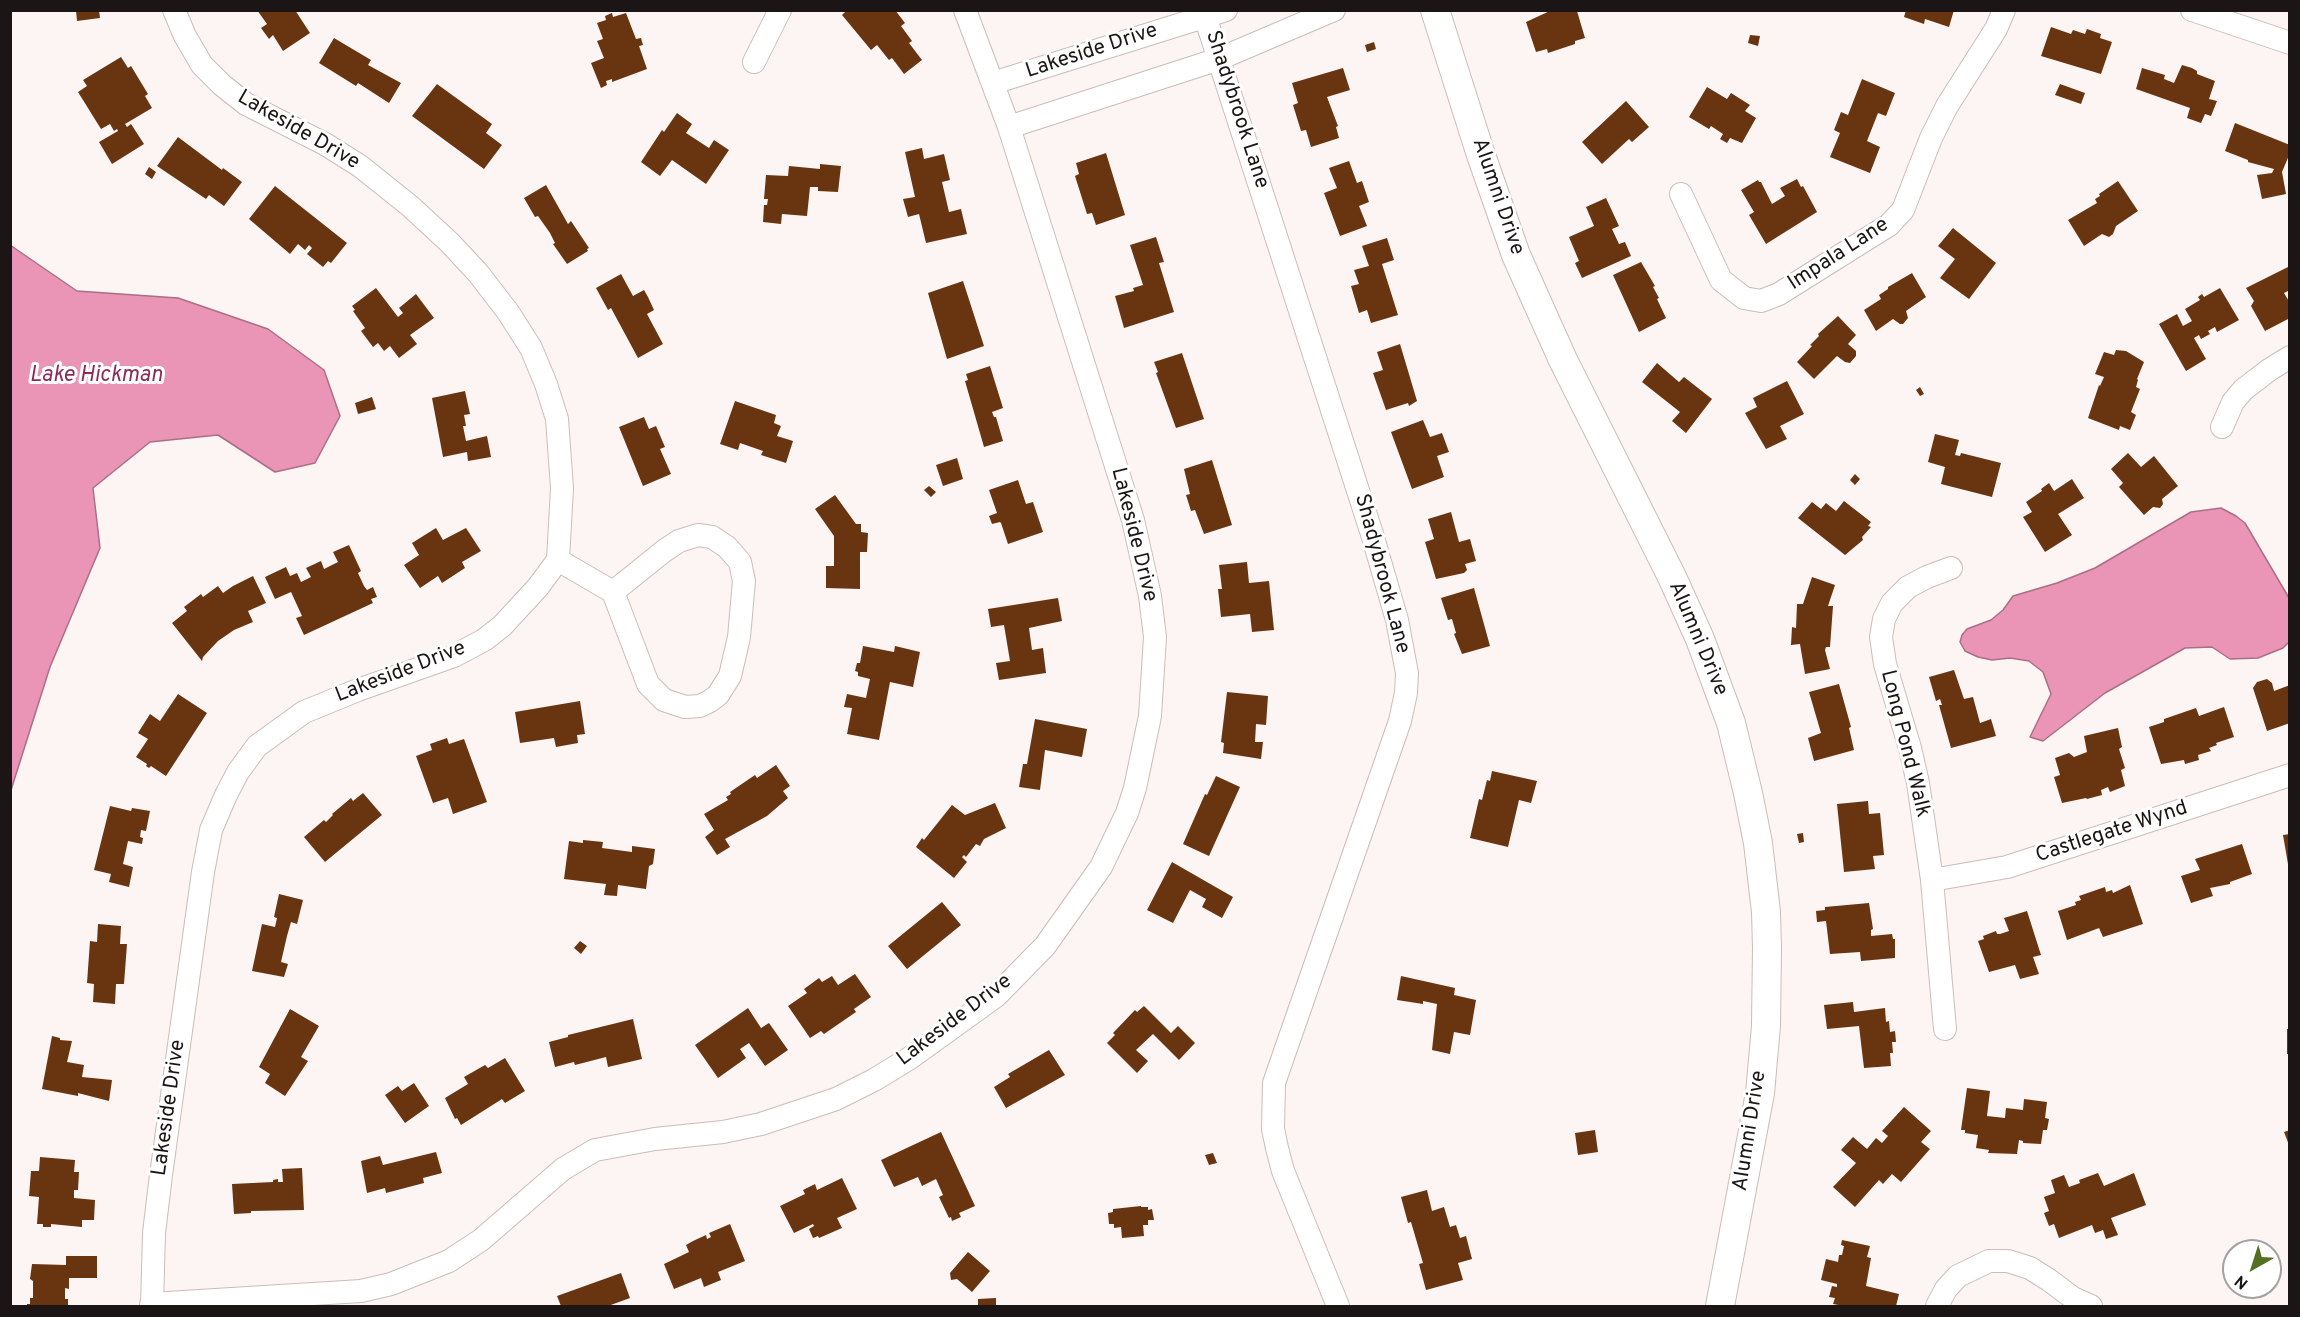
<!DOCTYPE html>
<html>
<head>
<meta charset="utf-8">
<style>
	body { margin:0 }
	#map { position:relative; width:2300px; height:1317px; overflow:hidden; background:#fdf5f3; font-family:Overpass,sans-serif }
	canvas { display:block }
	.frame { position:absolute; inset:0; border:12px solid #1b1615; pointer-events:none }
	.north { position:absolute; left:2222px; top:1239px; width:60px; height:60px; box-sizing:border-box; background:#fff; border:2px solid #a4a2a1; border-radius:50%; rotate:219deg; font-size:16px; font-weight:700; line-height:24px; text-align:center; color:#1b1615 }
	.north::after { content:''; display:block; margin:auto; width:21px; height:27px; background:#567023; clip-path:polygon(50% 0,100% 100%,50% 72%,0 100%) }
</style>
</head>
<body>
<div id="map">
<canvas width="2300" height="1317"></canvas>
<div class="frame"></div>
<div class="north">N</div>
</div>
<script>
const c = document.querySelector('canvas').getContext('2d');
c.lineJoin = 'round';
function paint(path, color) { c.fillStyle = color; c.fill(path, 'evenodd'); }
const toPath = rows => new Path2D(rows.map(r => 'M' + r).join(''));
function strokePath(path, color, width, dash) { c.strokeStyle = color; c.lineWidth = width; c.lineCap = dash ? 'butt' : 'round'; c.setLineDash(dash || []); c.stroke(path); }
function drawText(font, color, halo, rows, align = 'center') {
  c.font = font + ' Overpass,sans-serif'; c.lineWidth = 6; c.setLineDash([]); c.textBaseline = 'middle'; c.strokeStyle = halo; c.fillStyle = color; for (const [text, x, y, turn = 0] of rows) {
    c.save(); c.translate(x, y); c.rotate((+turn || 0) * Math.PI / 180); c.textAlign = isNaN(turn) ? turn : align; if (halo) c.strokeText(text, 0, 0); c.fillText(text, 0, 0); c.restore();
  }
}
const water = toPath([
	[10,245,77,291,178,298,268,329,324,370,340,416,315,463,275,472,218,435,150,442,93,488,100,548,50,667,11,790,10,245],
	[2221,508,2236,516,2245,523,2289,598,2289,642,2283,648,2258,658,2230,659,2212,647,2185,648,2105,693,2043,741,2030,737,2051,694,2043,672,2029,661,2010,658,1992,660,1978,657,1965,651,1960,642,1962,635,1967,629,1991,620,2003,610,2013,596,2057,583,2095,568,2191,512,2221,508]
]);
const building = toPath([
	[76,10,99,10,100,18,77,21],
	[257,10,295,10,310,33,283,51,273,35,269,39,261,28,267,24],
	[847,10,895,10,905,23,901,26,912,41,909,43,922,60,904,74,892,58,889,60,877,45,871,50,842,15],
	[1552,10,1577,11,1585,38,1575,41,1575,44,1548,53,1547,49,1536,52,1526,22],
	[1906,10,1954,10,1949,27,1925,19,1924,24,1904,17],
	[612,13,613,17,626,13,636,39,641,38,643,45,639,46,647,69,612,82,612,79,606,81,607,85,601,88,591,63,604,58,597,41,603,39,597,23,606,20,605,16],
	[2051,27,2071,34,2073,30,2085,34,2087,29,2101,34,2100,38,2112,42,2101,74,2041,56],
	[1750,35,1760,36,1758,46,1748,43],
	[334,38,371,60,368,65,401,83,389,103,358,83,356,86,319,63],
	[1374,42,1376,49,1367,52,1365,45],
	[121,57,128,68,131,66,148,94,145,96,152,108,125,124,127,127,131,124,144,144,112,164,99,142,118,131,117,129,114,131,110,124,101,129,78,92,87,86,83,80],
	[2182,65,2192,68,2197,71,2197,74,2215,81,2209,99,2217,101,2211,116,2205,114,2201,123,2187,118,2190,108,2136,89,2142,68,2165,75,2164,79,2174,83],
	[1343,68,1350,90,1327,97,1338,126,1336,127,1339,138,1311,147,1306,130,1301,131,1293,105,1298,103,1292,83],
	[1862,79,1895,93,1886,116,1878,113,1867,141,1880,147,1870,173,1830,157,1840,133,1834,130,1841,112,1848,115],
	[437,84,492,124,486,133,502,145,484,169,412,116],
	[2060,84,2085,93,2081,104,2055,95],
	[1707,87,1727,99,1731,93,1750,105,1745,111,1756,118,1742,143,1730,138,1727,143,1720,139,1723,134,1711,126,1709,129,1689,117],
	[1626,101,1649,127,1632,142,1629,139,1602,164,1582,142],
	[677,113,692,124,686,133,709,148,714,140,729,150,706,184,672,160,660,176,641,162,662,130,664,132],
	[2235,123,2290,145,2290,153,2282,172,2286,194,2262,199,2257,175,2272,173,2274,169,2248,162,2248,160,2225,151],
	[178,137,222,170,223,168,242,182,224,206,209,195,206,199,157,166],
	[922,148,924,159,944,154,950,180,942,182,949,212,961,209,967,234,926,243,919,214,908,217,903,199,915,197,905,152],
	[1106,153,1125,215,1096,225,1092,213,1087,214,1075,176,1079,174,1076,163],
	[1349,161,1357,183,1362,181,1369,202,1359,206,1367,226,1340,236,1324,193,1337,188,1329,168],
	[820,164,841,166,838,192,818,191,818,187,810,187,807,216,782,214,781,224,763,222,764,205,767,205,768,199,764,199,766,175,788,176,789,166,820,169],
	[149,167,156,172,152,179,145,174],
	[1797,179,1801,187,1803,186,1817,212,1766,244,1749,215,1754,212,1741,190,1758,180,1759,182,1761,182,1772,204,1785,196,1780,188],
	[2118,181,2138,211,2116,226,2113,234,2109,237,2102,234,2084,246,2068,220,2097,203,2095,199,2100,196,2099,194],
	[546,185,568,224,571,221,589,248,587,249,588,251,567,264,553,244,555,243,550,233,538,216,535,217,524,198],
	[275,186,347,243,331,263,328,261,323,267,307,254,312,248,309,245,305,250,298,244,290,254,249,219],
	[1606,198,1619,226,1612,229,1619,244,1625,242,1631,256,1582,278,1575,263,1579,261,1569,237,1594,226,1586,207],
	[1953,228,1996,263,1969,299,1940,278,1955,259,1938,246],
	[1156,237,1164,262,1159,263,1174,312,1124,328,1115,296,1134,291,1133,288,1143,285,1130,245],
	[1387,238,1394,260,1382,264,1398,315,1371,323,1367,310,1359,313,1351,286,1359,284,1354,270,1369,266,1362,246],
	[1641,262,1655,286,1653,287,1659,298,1657,299,1666,318,1639,332,1613,275],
	[2290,266,2290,290,2284,293,2290,303,2290,318,2265,331,2251,306,2254,301,2246,288],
	[1912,273,1926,297,1906,311,1908,318,1903,324,1900,324,1893,319,1876,331,1864,310,1881,299,1879,295,1888,289,1888,287],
	[621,274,633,296,644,290,648,297,654,310,647,314,663,344,638,358,611,308,608,310,596,288],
	[963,281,984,346,947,359,928,293],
	[376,288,398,317,403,313,399,308,416,294,434,318,410,335,417,344,399,358,390,346,384,351,378,343,373,347,361,331,365,328,353,311,355,310,352,306],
	[2220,288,2239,320,2217,332,2215,327,2208,331,2210,334,2201,339,2199,335,2194,338,2206,359,2186,371,2159,324,2177,314,2183,326,2192,321,2185,309,2200,300,2198,297,2202,294,2204,297],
	[1838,316,1856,335,1848,344,1856,351,1856,356,1850,363,1845,362,1837,356,1814,379,1797,362,1812,346,1810,345,1819,336,1818,334],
	[1400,344,1417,401,1409,406,1408,403,1386,410,1373,373,1383,370,1377,352],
	[2116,350,2126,351,2144,362,2137,379,2138,380,2136,387,2140,389,2131,412,2136,415,2130,430,2120,426,2119,430,2088,418,2099,385,2100,386,2104,377,2095,374,2104,352,2114,355],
	[1182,353,1204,419,1176,428,1156,373,1158,372,1154,362],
	[1657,363,1679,382,1684,377,1712,399,1686,433,1672,421,1680,412,1642,382],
	[990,366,1003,408,992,412,994,417,996,417,1003,441,984,447,965,381,968,380,966,374],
	[1787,381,1804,414,1780,426,1787,439,1766,449,1745,413,1757,407,1753,398],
	[1920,387,1924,394,1920,396,1916,390],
	[465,391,470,414,464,415,466,426,463,426,466,441,487,436,491,457,468,461,467,452,443,457,432,398],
	[372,397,376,409,358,414,355,403],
	[735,401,776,415,774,423,781,426,777,436,793,441,786,463,761,455,763,451,740,443,738,450,720,444],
	[644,417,649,429,656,426,665,447,660,449,671,474,643,486,619,427],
	[1423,420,1430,437,1442,433,1449,452,1437,456,1444,477,1412,489,1391,432],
	[1935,434,1959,440,1955,455,1960,456,1961,453,2001,463,1992,497,1941,484,1945,467,1928,462],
	[2128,453,2141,467,2154,456,2178,486,2162,499,2163,504,2160,508,2153,507,2144,515,2119,487,2123,483,2111,469],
	[957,458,963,479,943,486,936,465],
	[1212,460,1232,525,1204,534,1195,510,1191,511,1186,495,1190,494,1184,469],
	[1855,474,1860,479,1855,485,1850,480],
	[2072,479,2084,498,2058,514,2072,535,2045,552,2023,517,2032,512,2026,502,2042,491,2041,489,2049,483,2054,491],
	[1018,480,1026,504,1033,502,1043,532,1008,544,1001,523,1000,522,992,524,989,516,997,513,989,490],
	[929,486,936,492,931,497,924,490],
	[835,495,856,524,861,524,861,532,868,533,867,552,860,552,860,589,826,588,826,566,834,566,834,536,815,509],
	[1844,501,1871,522,1868,526,1871,527,1862,537,1863,540,1845,555,1798,518,1812,502,1821,509,1826,503,1836,511],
	[1451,512,1459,542,1470,539,1476,561,1465,564,1467,570,1464,573,1436,579,1425,542,1434,539,1428,519],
	[436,528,443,540,466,528,481,551,462,562,465,568,442,583,438,576,420,588,404,565,419,555,412,543],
	[349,545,361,571,358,573,364,586,367,590,373,587,377,597,371,599,373,603,304,635,296,618,302,616,291,592,275,599,265,577,286,567,290,576,297,573,301,582,311,577,306,568,321,561,324,569,338,562,333,552],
	[1247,562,1249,583,1269,581,1274,630,1252,632,1250,614,1221,617,1218,589,1222,589,1219,565],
	[253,576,266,603,248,611,253,622,234,630,218,641,203,657,202,661,172,623,187,611,184,607,201,594,203,597,218,586,223,593,233,586],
	[1812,577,1835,585,1828,606,1833,606,1830,647,1826,647,1825,650,1830,669,1805,674,1800,644,1791,645,1792,627,1796,628,1797,604,1803,604],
	[1474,588,1490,646,1462,654,1454,634,1456,633,1452,619,1448,620,1441,598],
	[1058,598,1062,621,1029,628,1032,650,1043,648,1046,673,999,680,996,663,1010,661,1004,625,991,627,988,609],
	[863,646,894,652,895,646,920,652,913,687,890,682,879,740,847,734,852,708,844,707,847,694,866,698,870,679,858,676,858,672,855,671,857,663,860,663],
	[1954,670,1964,699,1973,697,1980,723,1991,719,1996,736,1951,748,1939,705,1942,705,1940,699,1936,701,1929,677],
	[2267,679,2272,683,2274,691,2290,685,2290,723,2267,731,2253,688,2257,682],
	[1839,684,1851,727,1849,728,1854,750,1814,761,1808,738,1821,733,1809,692],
	[1227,692,1268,696,1266,725,1256,724,1255,742,1263,742,1261,759,1223,753,1224,743,1221,742],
	[178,694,207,713,166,776,151,766,149,768,146,766,147,764,136,757,148,739,138,733,150,714,160,721],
	[580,701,585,734,577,735,578,743,556,747,554,738,520,743,515,712],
	[2224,707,2234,737,2216,743,2217,745,2209,748,2211,751,2198,755,2199,760,2185,764,2184,760,2161,764,2149,727,2164,722,2164,719,2196,708,2199,716],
	[1035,719,1087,729,1082,757,1045,750,1040,790,1019,787,1023,764,1027,764],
	[2118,728,2122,747,2119,749,2125,768,2121,770,2125,786,2110,792,2108,787,2101,790,2102,795,2087,799,2086,798,2062,803,2054,777,2060,775,2055,758,2069,753,2074,757,2087,752,2084,736],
	[447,738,449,744,464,739,487,802,453,814,448,798,433,803,416,756,432,750,430,744],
	[776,765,790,786,783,791,788,798,767,816,725,839,730,847,717,855,705,837,714,830,704,814,728,800,726,797,731,794,730,792,755,775,757,778],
	[1492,771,1537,781,1531,803,1519,800,1508,847,1470,838,1479,799,1482,800,1487,780,1490,781],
	[1216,776,1240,787,1209,856,1183,844,1205,794,1207,795],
	[363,793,382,815,325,862,304,837,324,820,326,822,333,815,332,814,351,798,353,801],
	[1868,801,1869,814,1880,813,1884,855,1873,856,1875,869,1844,872,1837,804],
	[995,803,1006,828,984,839,980,846,976,844,966,857,964,855,962,857,967,862,954,878,916,847,922,838,924,840,952,805,965,815],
	[110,806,131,811,132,808,150,811,146,831,141,830,140,837,143,838,142,844,128,841,123,864,133,867,129,887,109,882,111,874,94,870],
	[1803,833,1804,842,1799,843,1797,834],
	[2290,834,2290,864,2288,864,2283,835],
	[583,840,603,842,602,848,632,852,632,846,655,849,653,864,649,866,646,889,618,885,617,896,604,895,606,884,564,879,569,841,583,843],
	[2242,844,2252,874,2230,882,2230,884,2210,888,2213,896,2191,903,2181,876,2200,870,2195,859],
	[1172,862,1233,897,1222,918,1202,907,1206,899,1190,890,1173,923,1147,910],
	[2130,885,2143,924,2103,937,2099,928,2067,940,2058,911,2076,905,2075,902,2081,900,2079,896,2105,887,2106,892,2112,890,2113,893],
	[279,894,303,900,297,924,291,922,287,936,281,962,288,964,284,977,252,971,262,924,275,927,277,918,274,917],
	[942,902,961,925,907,969,888,946],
	[1869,903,1873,929,1871,930,1871,936,1892,934,1893,939,1895,939,1895,958,1861,961,1860,952,1830,954,1826,921,1817,922,1816,911,1825,910,1825,907],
	[2027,911,2041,955,2033,957,2039,974,2020,979,2015,965,1989,972,1978,941,1984,939,1983,936,1996,931,1997,934,2000,934,2009,931,2004,918],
	[98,924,121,926,120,944,127,944,124,984,116,984,115,1004,93,1002,94,984,87,983,90,941,97,942],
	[580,941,587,946,581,954,574,948],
	[855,974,871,997,854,1009,856,1012,824,1034,821,1031,810,1038,788,1006,807,993,804,989,819,978,822,982,832,976,838,985],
	[1401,976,1455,988,1454,995,1476,1000,1470,1035,1454,1032,1450,1054,1432,1050,1437,1004,1423,1001,1423,1004,1397,1000],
	[1853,1002,1854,1012,1885,1008,1886,1022,1889,1021,1890,1032,1895,1031,1896,1042,1892,1042,1893,1053,1890,1053,1891,1066,1864,1068,1859,1026,1827,1029,1824,1005],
	[1144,1006,1171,1033,1178,1026,1195,1043,1179,1060,1153,1034,1136,1050,1148,1061,1137,1073,1107,1043,1115,1035,1113,1033,1135,1010,1137,1012],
	[748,1008,761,1028,769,1023,788,1050,765,1066,749,1043,740,1049,746,1058,718,1078,695,1045],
	[290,1009,319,1026,301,1057,308,1061,285,1096,265,1083,270,1074,259,1067],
	[633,1019,642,1059,608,1067,606,1057,575,1065,574,1062,555,1067,549,1042,568,1037,568,1035],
	[2287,1029,2290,1029,2290,1054,2287,1054],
	[52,1036,60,1038,60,1040,72,1041,67,1062,84,1065,82,1077,112,1080,109,1101,78,1093,78,1096,42,1089],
	[1049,1050,1065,1075,1006,1108,994,1087,1010,1077,1008,1074],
	[505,1058,525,1091,505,1103,502,1099,461,1125,457,1118,455,1119,445,1098,468,1084,464,1077,485,1065,488,1068],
	[414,1083,429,1106,405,1123,385,1095,398,1086,402,1091],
	[1967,1088,1990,1091,1987,1116,2005,1118,2006,1108,2023,1110,2024,1099,2047,1102,2045,1118,2049,1119,2047,1130,2043,1130,2041,1144,2023,1143,2023,1141,2019,1140,2017,1154,1988,1153,1989,1150,1976,1148,1978,1135,1965,1133,1965,1130,1961,1130],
	[1904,1107,1931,1131,1921,1142,1930,1149,1901,1182,1892,1174,1883,1184,1879,1180,1855,1207,1833,1187,1856,1163,1841,1150,1853,1137,1867,1149,1876,1138,1882,1143,1888,1136,1882,1131],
	[1595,1130,1598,1152,1578,1155,1575,1133],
	[2290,1130,2290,1145,2289,1145,2284,1132],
	[941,1132,975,1206,959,1213,961,1217,952,1221,951,1217,949,1218,939,1197,943,1195,936,1179,922,1186,918,1177,894,1187,881,1160],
	[436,1152,442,1173,423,1178,424,1183,386,1193,385,1188,367,1193,361,1161,380,1156,383,1165],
	[1213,1153,1217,1163,1209,1165,1205,1155],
	[40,1157,75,1160,74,1172,79,1172,78,1190,74,1190,74,1198,95,1200,94,1220,82,1220,82,1227,51,1224,51,1227,43,1227,43,1224,37,1224,39,1197,29,1196,31,1171,39,1171],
	[302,1168,304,1210,251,1211,251,1213,234,1214,232,1184,273,1182,273,1180,278,1179,278,1182,283,1182,282,1169],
	[2098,1173,2104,1186,2134,1173,2146,1205,2111,1218,2118,1235,2106,1239,2103,1230,2095,1233,2092,1225,2059,1238,2054,1224,2049,1226,2044,1213,2049,1211,2044,1197,2055,1193,2051,1180,2064,1175,2069,1187,2080,1183,2079,1180],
	[842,1178,857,1209,837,1218,842,1228,819,1238,818,1236,813,1238,809,1229,814,1226,813,1224,794,1233,780,1206,805,1194,803,1190,815,1184,817,1190],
	[1427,1190,1432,1211,1444,1207,1450,1227,1456,1225,1460,1238,1466,1236,1472,1259,1458,1263,1463,1280,1426,1290,1419,1264,1423,1263,1411,1222,1408,1223,1401,1197],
	[1141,1206,1141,1207,1148,1207,1148,1210,1152,1209,1154,1220,1148,1220,1148,1225,1143,1225,1144,1236,1122,1238,1121,1227,1114,1228,1114,1224,1109,1224,1108,1213,1113,1212,1113,1209],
	[730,1224,745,1261,718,1272,721,1280,704,1287,701,1278,674,1289,664,1264,689,1252,686,1245,693,1241,706,1235,707,1239,711,1237,709,1233],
	[1842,1240,1870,1246,1867,1257,1871,1258,1866,1286,1899,1294,1896,1306,1844,1306,1833,1304,1835,1298,1829,1297,1832,1286,1837,1287,1837,1284,1821,1280,1826,1259,1838,1262,1839,1255,1842,1255,1844,1246,1841,1245],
	[968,1252,990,1271,972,1292,957,1279,951,1280,950,1273],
	[66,1256,97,1256,97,1278,69,1278,69,1289,65,1288,65,1299,68,1299,68,1306,27,1306,27,1304,30,1304,30,1298,33,1298,33,1281,30,1279,32,1264,66,1265],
	[621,1273,630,1298,608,1306,561,1306,557,1296],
	[996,1298,996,1306,978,1306,978,1299]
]);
const minor = toPath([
	[1203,10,1372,534,1397,620,1407,673,1406,693,1400,721,1274,1083,1273,1129,1277,1148,1283,1171,1338,1306],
	[2192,10,2290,43],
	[754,62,780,10],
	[993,83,1226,10],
	[1009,127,1219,59,1334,10],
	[1681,194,1721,280,1744,298,1761,301,1779,294,1889,225,1903,210,1931,138,1947,106,1996,29,2004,10],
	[2222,427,2233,402,2243,390,2269,370,2290,357],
	[698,535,712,537,727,547,740,562,744,581,739,637,730,676,718,695,710,701,700,706,685,707,664,700,648,684,613,592,664,551,679,541,698,535],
	[558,560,613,592],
	[1932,880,2007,867,2290,775],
	[1945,1029,1932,880,1918,783,1910,748,1885,664,1881,637,1884,619,1892,603,1908,587,1927,577,1951,568],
	[151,1304,361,1291,391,1284,449,1261,481,1240,563,1169,595,1150,655,1139,723,1132,761,1124,836,1099,874,1080,910,1058,996,996,1045,946,1101,867,1127,813,1135,788,1150,716,1155,637,1150,596,1133,520,1009,127,965,10],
	[152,1306,154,1233,161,1175,203,872,211,830,226,795,238,772,257,746,304,712,358,690,454,656,484,640,502,626,538,587,558,560,562,488,557,419,546,384,531,348,508,312,478,273,449,242,410,206,360,166,325,144,246,104,222,85,202,65,185,36,174,10],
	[1937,1306,1946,1289,1958,1276,1989,1261,2008,1261,2030,1268,2049,1280,2073,1298,2091,1306]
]);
const major = toPath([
	[1435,10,1481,155,1516,255,1563,360,1672,577,1700,639,1731,723,1748,793,1758,843,1766,912,1767,948,1766,1026,1760,1093,1720,1306]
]);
const streetNames = [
	["Lakeside Drive",1092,52,-18],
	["Shadybrook Lane",1236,110,72],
	["Lakeside Drive",298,131,30],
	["Alumni Drive",1497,197,71],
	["Impala Lane",1839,255,-33],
	["Lakeside Drive",1133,535,76],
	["Shadybrook Lane",1381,574,75],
	["Alumni Drive",1697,639,67],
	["Lakeside Drive",401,673,-21],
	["Long Pond Walk",1904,744,76],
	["Castlegate Wynd",2112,833,-18],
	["Lakeside Drive",955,1021,-37],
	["Lakeside Drive",170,1108,-82],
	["Alumni Drive",1751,1131,-81]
];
const waterNames = [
	["Lake Hickman",96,377]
];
paint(water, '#ea94b6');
strokePath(water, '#ac6e86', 1.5);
paint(building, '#693410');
strokePath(minor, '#cabdba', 24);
strokePath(major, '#cabdba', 30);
strokePath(minor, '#fff', 22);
strokePath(major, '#fff', 28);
drawText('21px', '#1b1615', '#fff', streetNames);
drawText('italic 22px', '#8d2a59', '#fff', waterNames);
</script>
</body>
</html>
